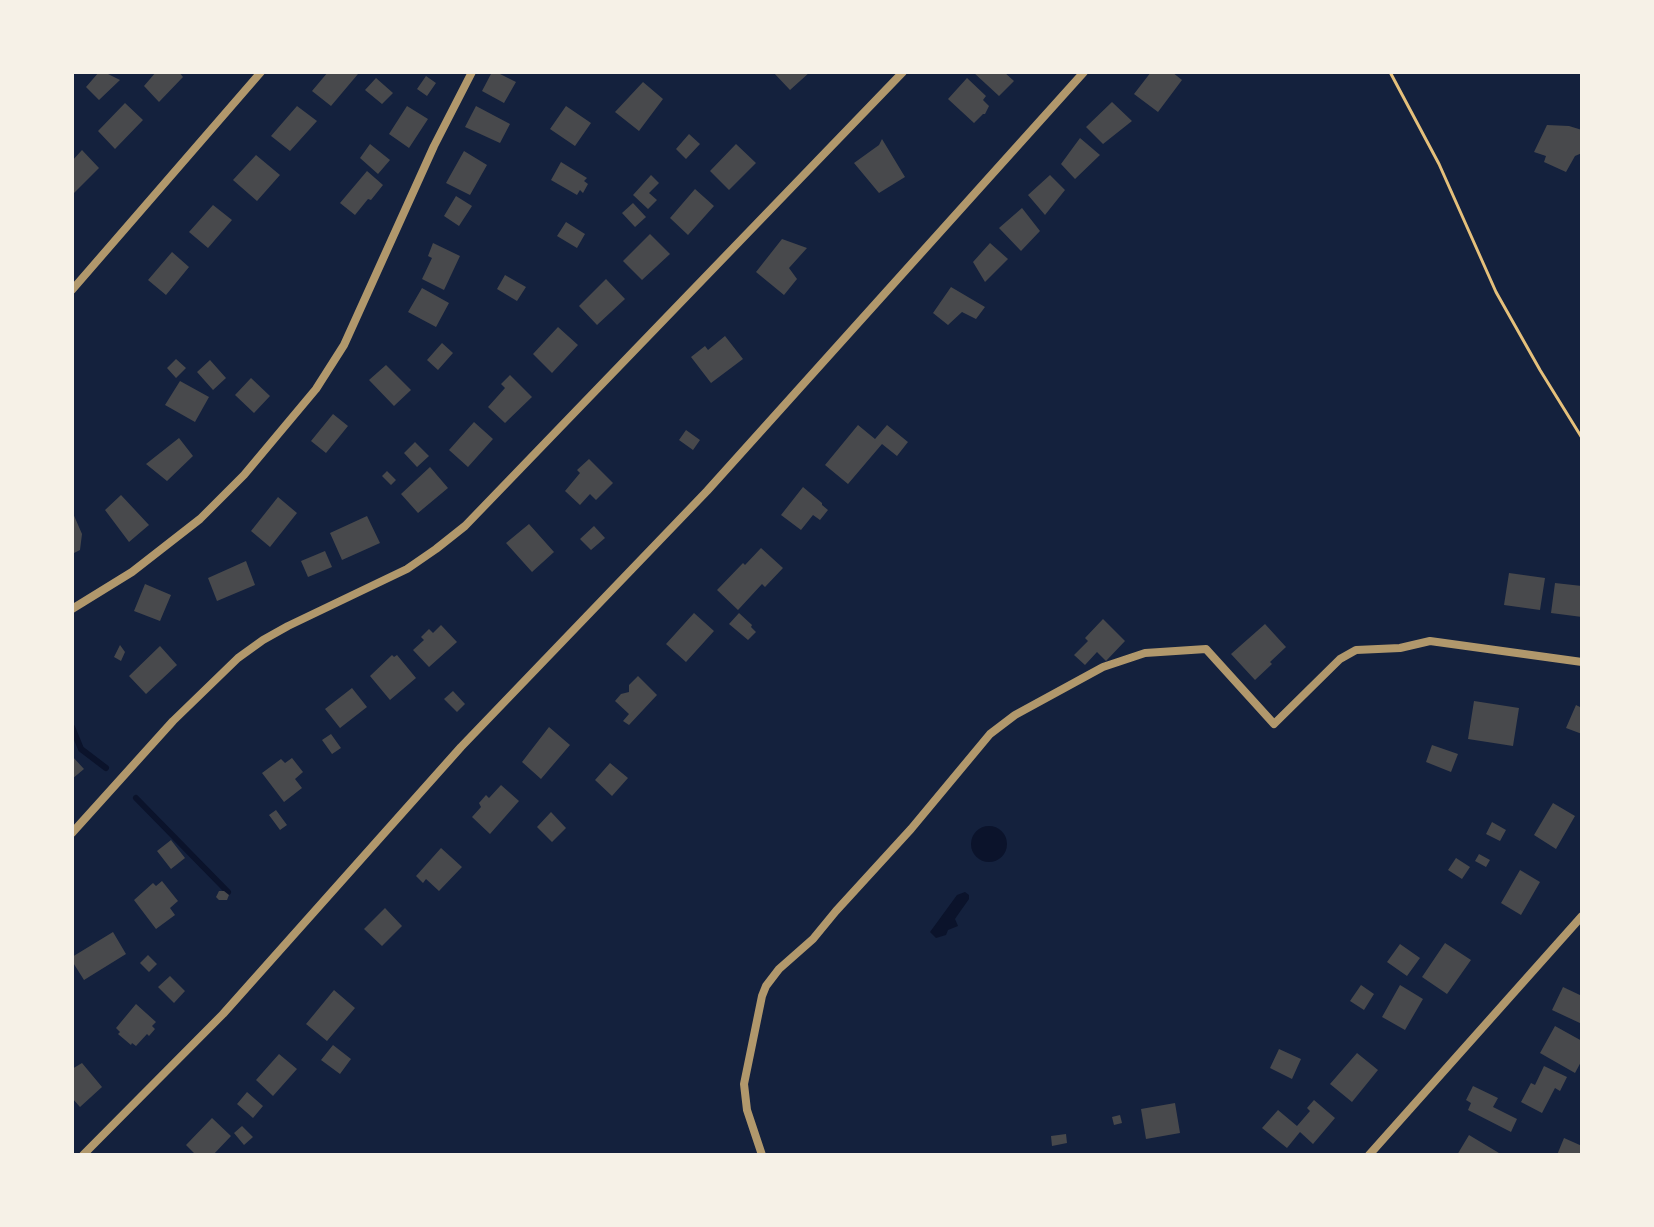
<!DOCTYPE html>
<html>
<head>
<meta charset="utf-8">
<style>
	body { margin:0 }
	#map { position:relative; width:1654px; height:1227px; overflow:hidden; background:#14213d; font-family:Raleway,sans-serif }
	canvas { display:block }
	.frame { position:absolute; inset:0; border:74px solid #f6f1e7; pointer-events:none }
</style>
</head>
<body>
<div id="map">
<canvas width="1654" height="1227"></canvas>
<div class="frame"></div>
</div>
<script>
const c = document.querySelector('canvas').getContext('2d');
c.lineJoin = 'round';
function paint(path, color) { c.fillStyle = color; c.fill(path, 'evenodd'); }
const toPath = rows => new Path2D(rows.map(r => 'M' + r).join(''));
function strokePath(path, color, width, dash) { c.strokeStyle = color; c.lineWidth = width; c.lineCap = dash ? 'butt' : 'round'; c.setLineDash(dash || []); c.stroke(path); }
const water = toPath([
	'971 844a18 18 0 1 1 36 0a18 18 0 1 1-36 0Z',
	[965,892,969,895,969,899,957,916,955,919,958,926,948,930,946,935,936,938,930,932,957,895]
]);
const stream = toPath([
	[72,727,81,749,106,768],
	[136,798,228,892]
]);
const building = toPath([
	[99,72,104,72,120,80,99,100,86,87],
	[156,72,179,72,183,77,159,102,144,86],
	[328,72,356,72,358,74,331,106,312,91],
	[492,72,496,72,516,82,504,103,482,91],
	[773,72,810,72,790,90],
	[973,72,1004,72,1014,81,999,96],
	[1151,72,1172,72,1182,80,1158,112,1134,94],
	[426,76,436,83,427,96,417,89],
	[376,78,393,93,382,104,365,90],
	[967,78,986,96,983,100,989,106,985,114,983,114,974,123,948,99],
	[643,82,663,99,639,131,615,112],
	[1112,102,1132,121,1103,144,1086,127],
	[125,103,143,120,115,149,98,131],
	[297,106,317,121,290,151,271,136],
	[407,106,428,119,409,148,389,134],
	[476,106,510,124,500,143,465,127],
	[566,106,591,123,575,146,550,129],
	[1547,125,1569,126,1582,130,1582,153,1575,156,1566,172,1544,162,1546,156,1534,152],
	[689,134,700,144,686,159,676,149],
	[1080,138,1100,155,1075,179,1061,164],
	[882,139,905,177,879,193,854,163,879,145],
	[370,144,390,160,378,174,360,158],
	[736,144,756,163,729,190,710,171],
	[82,150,99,168,72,195,72,161],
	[464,151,487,165,470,195,446,183],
	[256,155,280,175,257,201,233,180],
	[561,162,587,178,584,181,588,184,583,193,580,190,577,195,551,180],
	[367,171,383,185,371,200,368,199,355,215,340,203],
	[651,175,659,183,649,193,657,200,648,209,633,195],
	[1050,175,1065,190,1045,215,1028,195],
	[695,189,714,206,688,235,670,218],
	[456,196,472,206,459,226,444,216],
	[633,203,646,217,635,227,622,213],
	[213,205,232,220,208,248,189,232],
	[1022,208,1040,231,1021,251,999,228],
	[566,222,585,234,577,248,557,236],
	[650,234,670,254,642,280,623,261],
	[782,239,807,248,789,268,797,279,784,295,756,272],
	[433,243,460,256,444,290,422,279,432,258,428,256],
	[990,243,1008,259,985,282,973,262],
	[172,252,189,267,166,295,148,280],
	[505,275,526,287,517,301,497,289],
	[606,279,625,299,597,325,579,306],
	[951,287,985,307,976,319,962,312,948,325,933,313],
	[422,288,449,303,436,327,408,312],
	[558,327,578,345,552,373,533,354],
	[725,336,743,359,711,383,691,357,705,346,708,350],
	[442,343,453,353,438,370,427,360],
	[176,359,186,368,176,378,167,368],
	[210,360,226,378,213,390,197,372],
	[386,365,411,390,394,406,369,380],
	[510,375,532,397,505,423,488,407,505,388,501,384],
	[251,378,270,396,254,413,235,395],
	[180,381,209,397,195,422,165,405],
	[333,414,348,426,326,453,311,441],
	[474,422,493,439,468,467,449,450],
	[858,425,875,439,887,425,908,442,897,456,882,444,848,484,825,465],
	[686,430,700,440,693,450,679,440],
	[179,438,193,456,167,481,146,464],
	[415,442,429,456,417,467,404,453],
	[589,459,613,483,596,500,590,494,580,505,565,491,580,473,577,470],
	[430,467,448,488,418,513,401,494],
	[387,471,396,480,391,485,382,476],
	[803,487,822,503,822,505,828,510,820,520,813,515,801,530,781,515],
	[121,495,149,525,129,542,105,510],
	[278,497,297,513,270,547,251,531],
	[72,511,82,534,80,550,72,554],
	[367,516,380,543,342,560,330,533],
	[529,524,554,552,532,572,506,543],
	[594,526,605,538,591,550,580,539],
	[761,548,783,568,765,587,762,584,738,610,717,590,743,563,745,565],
	[325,551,332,567,308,577,301,561],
	[246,561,255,585,217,601,208,578],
	[1509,573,1545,578,1540,610,1504,605],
	[1555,583,1582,586,1582,617,1551,613],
	[145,584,171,595,160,621,134,611],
	[694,613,714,631,686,662,666,644],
	[739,613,752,625,751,627,756,632,748,640,729,624],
	[1103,619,1125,641,1106,661,1097,652,1085,665,1074,655,1088,641,1085,638],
	[1265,624,1286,647,1270,662,1272,664,1255,680,1231,654],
	[441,625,457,642,429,667,413,650,424,640,421,637,429,629,433,633],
	[120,645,125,652,121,661,114,657],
	[160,646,177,665,146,694,129,676],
	[392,655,394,657,397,655,416,678,390,700,370,676],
	[638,676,657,695,629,725,623,721,629,714,615,701,621,694,629,692,629,685],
	[352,688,367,707,340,728,325,709],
	[453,691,465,704,457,712,444,699],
	[1474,701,1519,708,1513,746,1468,739],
	[1576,705,1582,708,1582,734,1566,728],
	[549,727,570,745,541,779,522,762],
	[331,734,341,748,332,754,322,740],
	[1432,745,1458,754,1451,772,1426,762],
	[72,756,84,769,72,779],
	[292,758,303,772,295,779,302,788,284,802,262,773,281,759,285,763],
	[610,763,628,778,612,796,595,780],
	[501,785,519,801,490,834,472,817,481,807,479,803,486,795,489,798],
	[1553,803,1575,816,1556,849,1534,835],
	[276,810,287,825,280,830,269,815],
	[551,812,566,828,552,842,537,827],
	[1492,822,1506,830,1500,841,1486,834],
	[171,840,185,858,171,869,157,851],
	[441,848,462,867,439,891,426,879,423,883,416,876],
	[1479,854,1490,860,1486,867,1475,861],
	[1456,858,1470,867,1462,879,1448,870],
	[1520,870,1540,882,1521,915,1501,903],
	[162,881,178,901,170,908,175,915,156,929,134,900,153,883,156,886],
	[219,891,224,891,229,895,227,900,219,900,216,897],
	[385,908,402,926,382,946,364,929],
	[113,932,126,954,84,980,72,961,72,957],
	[1445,943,1471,960,1447,994,1422,977],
	[1400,944,1420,958,1407,976,1387,962],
	[148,955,157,964,149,972,140,963],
	[170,976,185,991,174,1003,158,987],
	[1361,985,1374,994,1364,1010,1350,1001],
	[1400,985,1423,999,1405,1030,1382,1017],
	[1563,987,1582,996,1582,1024,1552,1010],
	[334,990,355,1008,327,1041,306,1024],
	[136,1004,156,1022,152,1026,155,1029,149,1036,147,1034,136,1046,132,1043,131,1045,118,1034,120,1032,116,1028],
	[1555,1026,1582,1041,1582,1060,1575,1073,1540,1053],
	[333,1045,351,1059,340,1074,321,1060],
	[1279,1049,1301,1059,1292,1079,1270,1068],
	[1357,1053,1378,1070,1352,1102,1330,1084],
	[279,1054,297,1069,273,1096,256,1080],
	[82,1063,102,1087,80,1107,72,1098,72,1069],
	[1544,1066,1567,1077,1560,1091,1555,1088,1542,1113,1521,1102,1531,1083,1535,1085],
	[1473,1086,1498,1098,1493,1107,1517,1119,1511,1132,1468,1110,1471,1103,1466,1100],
	[247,1092,263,1106,253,1118,237,1104],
	[1314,1100,1335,1118,1313,1144,1300,1132,1287,1148,1262,1128,1278,1110,1297,1126,1310,1111,1307,1108],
	[1175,1103,1180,1133,1146,1139,1141,1109],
	[1120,1115,1122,1123,1114,1125,1112,1117],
	[212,1118,231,1136,213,1155,196,1155,186,1145],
	[242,1126,253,1137,244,1145,234,1133],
	[1066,1134,1067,1143,1052,1146,1051,1136],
	[1469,1135,1499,1153,1497,1155,1457,1155],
	[1564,1138,1582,1146,1582,1155,1557,1155]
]);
const path = toPath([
	[1390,72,1439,164,1496,292,1540,370,1582,438]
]);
const minor = toPath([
	[72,290,261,72],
	[72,609,132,572,200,519,244,475,316,389,344,345,434,146,472,72],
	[72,833,173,721,238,658,263,640,288,626,407,569,436,549,465,526,903,72],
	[83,1155,223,1014,461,747,707,491,1084,72],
	[762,1155,747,1110,744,1084,762,996,766,986,779,969,813,939,836,911,911,829,990,734,1015,715,1103,667,1145,653,1206,649,1274,724,1340,659,1356,650,1400,648,1430,641,1582,662],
	[1369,1155,1582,916]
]);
paint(water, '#0b132b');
strokePath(stream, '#0b132b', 6);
paint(building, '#48494c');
strokePath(path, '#e5c07b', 3);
strokePath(minor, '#b1986c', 8);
</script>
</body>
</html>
